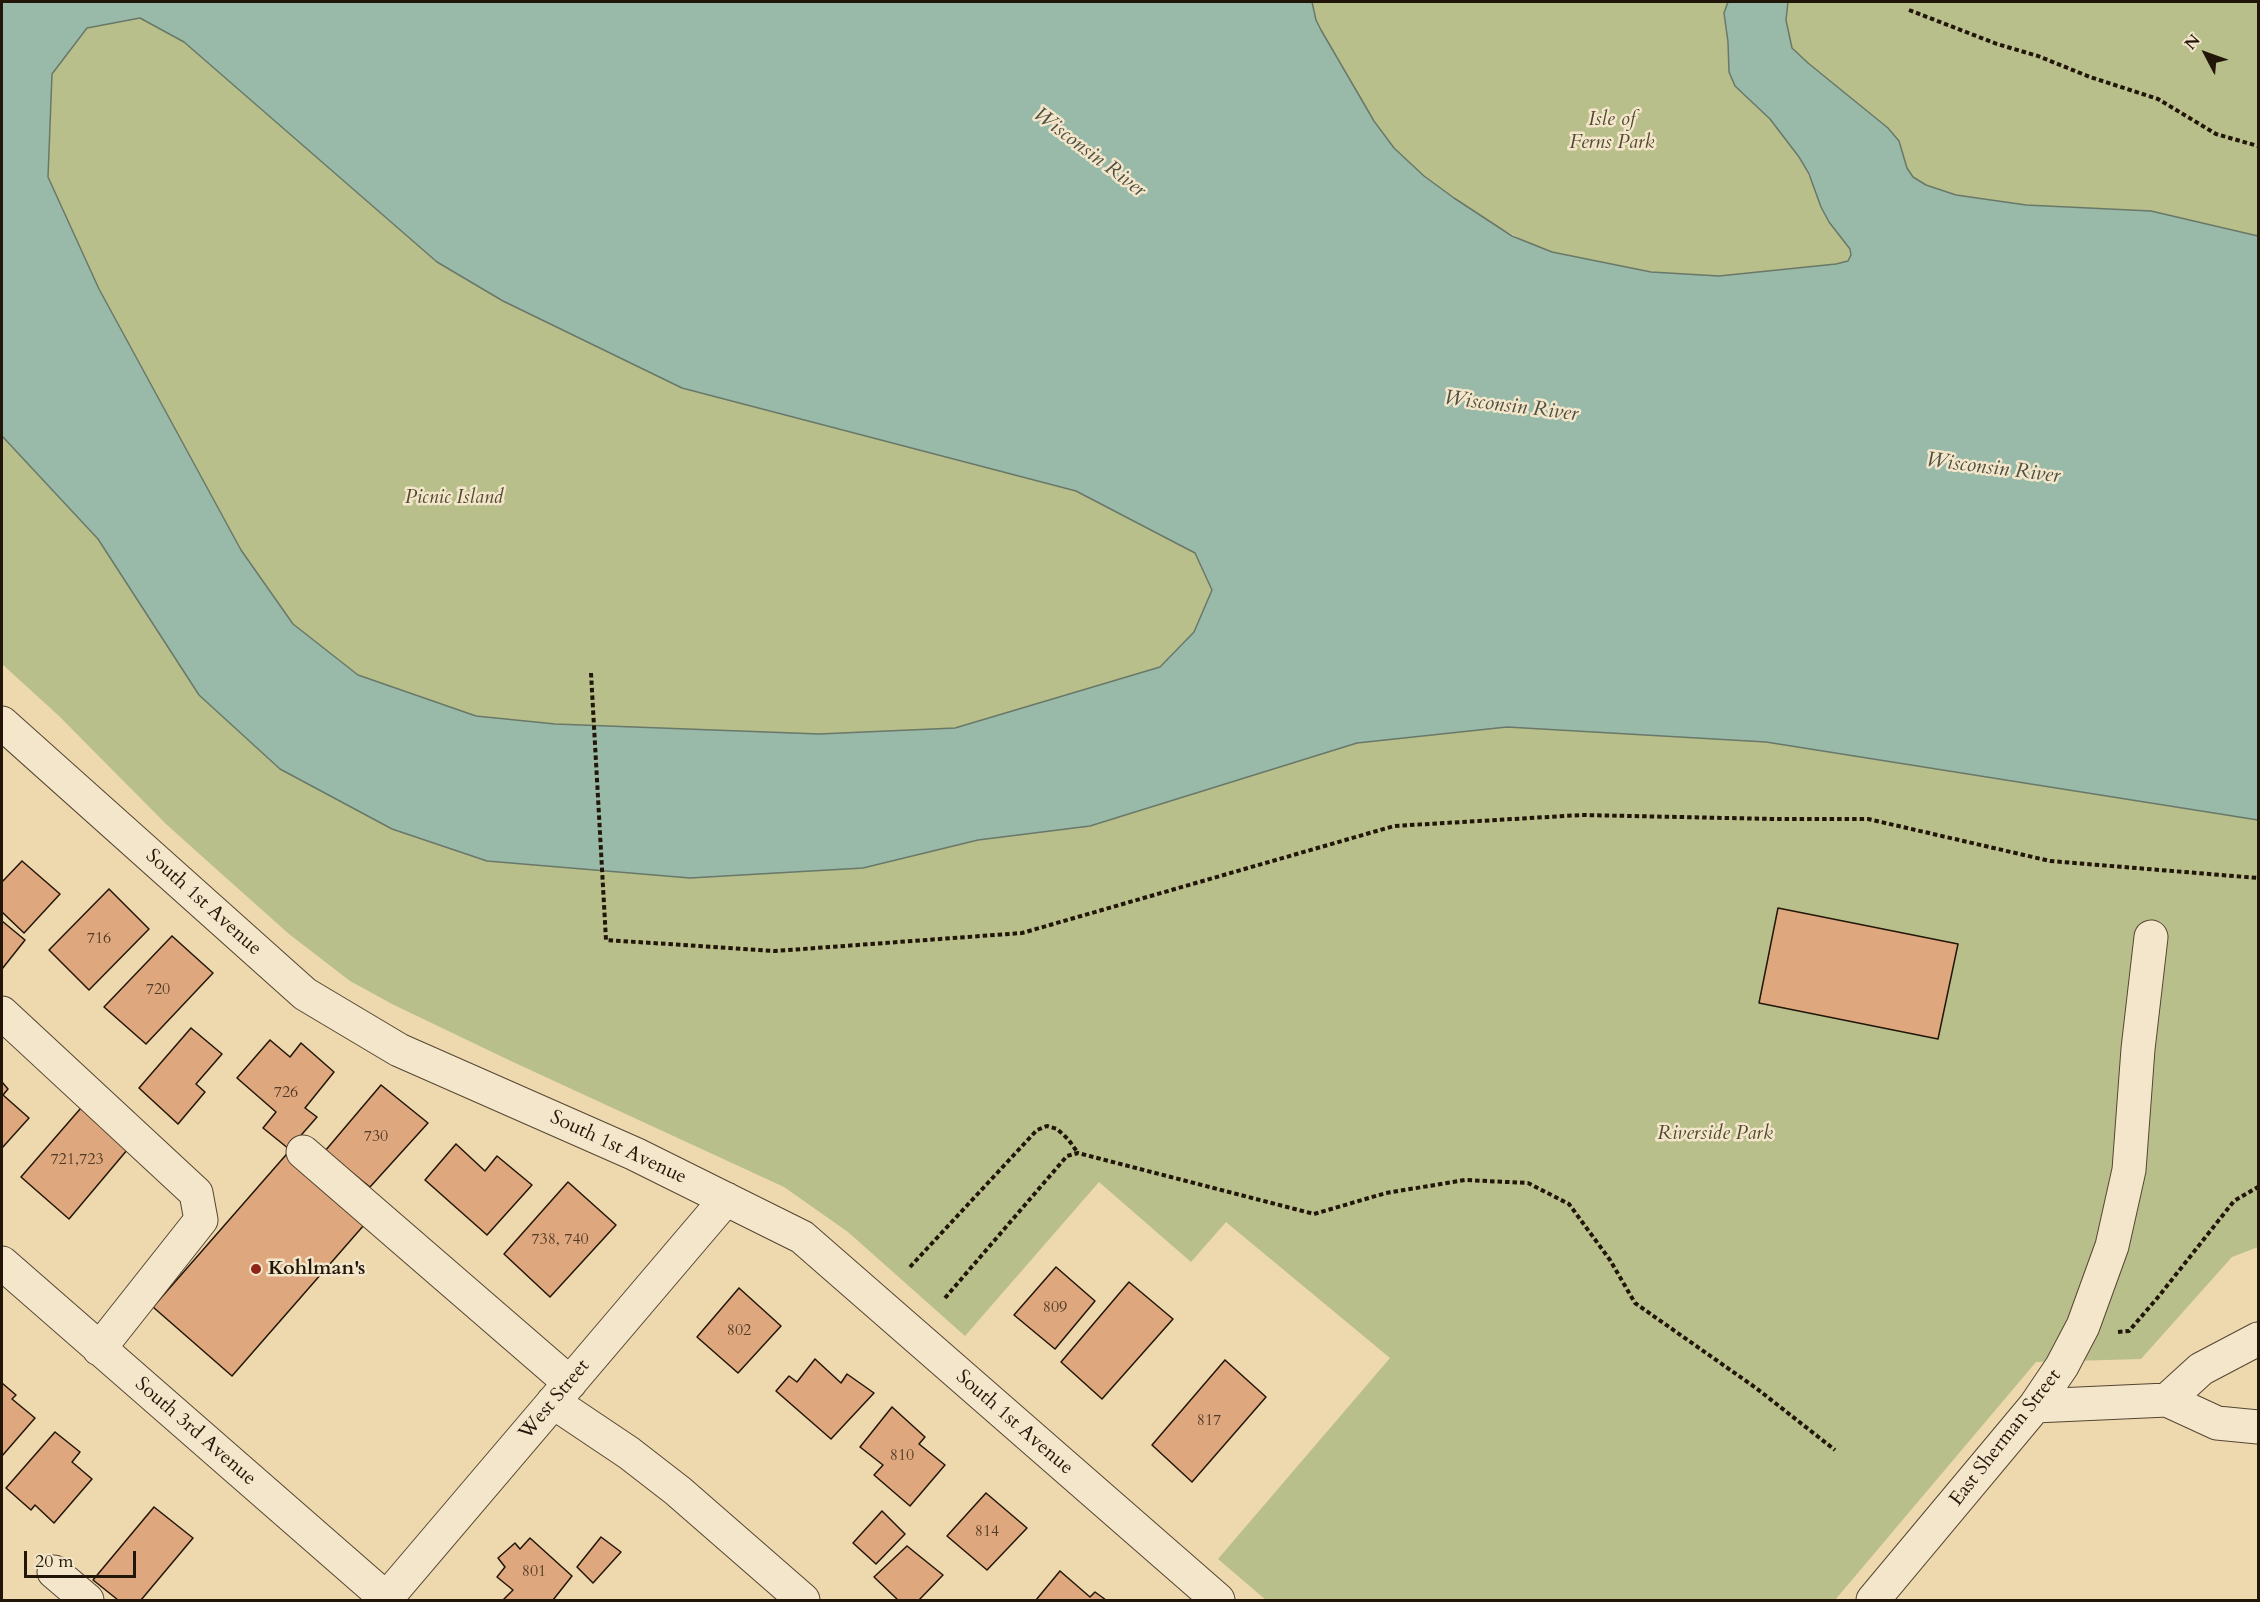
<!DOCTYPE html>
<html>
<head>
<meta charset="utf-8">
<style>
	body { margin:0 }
	#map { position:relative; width:2260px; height:1602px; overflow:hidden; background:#eed8ae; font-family:Cardo,serif }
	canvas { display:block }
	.frame { position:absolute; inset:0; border:3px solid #221609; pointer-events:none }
	.north { position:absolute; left:2176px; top:24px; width:60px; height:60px; -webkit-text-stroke:4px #f4e6ca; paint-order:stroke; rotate:311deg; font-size:16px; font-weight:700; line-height:24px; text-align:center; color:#221609 }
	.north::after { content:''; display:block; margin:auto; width:21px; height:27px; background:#221609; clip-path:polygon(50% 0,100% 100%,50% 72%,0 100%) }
	.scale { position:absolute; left:24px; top:1551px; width:112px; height:27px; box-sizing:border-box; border:3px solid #221609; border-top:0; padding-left:8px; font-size:18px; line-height:21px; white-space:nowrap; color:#221609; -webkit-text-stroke:4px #f4e6ca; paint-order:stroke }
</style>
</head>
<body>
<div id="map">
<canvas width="2260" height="1602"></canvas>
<div class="frame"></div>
<div class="north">N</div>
<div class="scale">20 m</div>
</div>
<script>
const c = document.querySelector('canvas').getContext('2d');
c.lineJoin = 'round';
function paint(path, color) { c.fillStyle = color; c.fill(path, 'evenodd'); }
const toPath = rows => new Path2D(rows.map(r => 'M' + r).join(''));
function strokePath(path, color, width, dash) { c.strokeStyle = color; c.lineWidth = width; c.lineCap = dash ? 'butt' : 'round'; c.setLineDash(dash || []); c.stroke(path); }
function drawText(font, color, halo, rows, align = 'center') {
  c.font = font + ' Cardo,serif'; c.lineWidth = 5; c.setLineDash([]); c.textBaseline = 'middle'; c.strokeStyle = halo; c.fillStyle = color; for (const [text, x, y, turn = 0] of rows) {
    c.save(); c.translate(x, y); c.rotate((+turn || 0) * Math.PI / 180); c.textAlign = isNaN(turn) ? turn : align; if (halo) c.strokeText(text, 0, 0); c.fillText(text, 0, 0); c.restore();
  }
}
const green = toPath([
	[1312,2,1728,2,1724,13,1728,42,1729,72,1735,86,1770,119,1789,141,1850,249,1851,255,1848,261,1836,264,1719,276,1651,272,1552,252,1528,243,1484,219,1453,198,1424,176,1394,148,1357,95,1348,75,1321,30,1316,20],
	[1788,2,2258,2,2258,236,2151,211,2026,205,1956,195,1926,185,1913,177,1907,168,1899,141,1888,128,1808,63,1792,48,1786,20],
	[140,18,184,42,437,262,503,301,682,388,1076,491,1195,553,1212,590,1194,632,1160,667,955,728,819,734,555,724,476,716,358,675,293,624,241,550,99,289,48,177,52,74,87,28],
	[2,436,98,539,199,695,280,769,392,829,978,840,1090,826,1357,743,1507,727,1766,742,2258,820,2258,1247,2232,1257,2141,1359,2036,1362,1835,1600,1266,1600,1218,1559,1390,1358,1226,1222,1191,1262,1099,1182,965,1336,848,1232,784,1187,513,1062,394,1005,350,981,289,934,215,868,166,824,59,716,2,664]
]);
const water = toPath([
	[2,2,1312,2,1316,20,1321,30,1374,121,1394,148,1424,176,1454,198,1512,236,1552,252,1651,272,1719,276,1836,264,1848,261,1851,255,1850,249,1829,222,1821,207,1809,174,1799,157,1770,119,1735,86,1729,72,1728,42,1724,13,1728,2,1788,2,1786,20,1792,48,1808,63,1888,128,1899,141,1907,168,1913,177,1926,185,1956,195,2026,205,2151,211,2258,236,2258,820,1766,742,1507,727,1357,743,1090,826,978,840,863,868,690,878,487,861,392,829,280,769,199,695,98,539,2,436,2,2],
	[140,18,184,42,437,262,503,301,682,388,1076,491,1195,553,1212,590,1194,632,1160,667,955,728,819,734,555,724,476,716,358,675,293,624,241,550,99,289,48,177,52,74,87,28,140,18]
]);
const building = toPath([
	[22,861,60,894,24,933,2,912,2,882,22,861],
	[109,889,149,929,89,990,49,950,109,889],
	[1778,908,1958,944,1938,1039,1759,1003,1778,908],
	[2,921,25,940,2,969,2,921],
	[172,936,213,973,146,1044,104,1007,172,936],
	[191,1028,222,1054,196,1084,205,1092,178,1124,139,1088,191,1028],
	[270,1040,290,1057,301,1043,334,1072,305,1108,317,1117,289,1149,263,1128,276,1112,237,1078,270,1040],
	[2,1082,8,1089,3,1095,29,1118,2,1148,2,1082],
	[381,1085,428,1123,370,1187,325,1151,381,1085],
	[87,1101,133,1143,69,1219,21,1177,87,1101],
	[456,1144,485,1171,497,1156,532,1185,487,1235,425,1180,456,1144],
	[292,1148,371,1217,232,1376,153,1307,292,1148],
	[568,1182,616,1225,550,1297,504,1254,568,1182],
	[1056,1267,1095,1301,1055,1349,1014,1315,1056,1267],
	[1129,1282,1173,1319,1102,1399,1061,1362,1129,1282],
	[739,1288,781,1326,738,1373,697,1337,739,1288],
	[815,1359,841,1383,847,1374,874,1393,831,1439,776,1391,789,1376,797,1382,815,1359],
	[1225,1360,1266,1397,1192,1482,1152,1445,1225,1360],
	[2,1383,16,1395,12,1399,35,1418,2,1456,2,1383],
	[892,1407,925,1437,919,1444,945,1465,910,1506,874,1475,883,1465,860,1447,892,1407],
	[55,1432,80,1452,72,1462,92,1479,54,1523,35,1505,31,1510,6,1488,55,1432],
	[986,1493,1027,1528,987,1570,947,1536,986,1493],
	[154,1507,193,1538,141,1600,118,1600,93,1580,154,1507],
	[882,1511,905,1534,876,1564,853,1543,882,1511],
	[601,1537,621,1552,593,1583,577,1567,601,1537],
	[530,1538,572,1576,553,1600,503,1600,513,1590,497,1577,505,1567,498,1558,515,1543,520,1549,530,1538],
	[907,1546,943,1575,919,1600,898,1600,874,1577,907,1546],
	[1060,1571,1090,1597,1095,1592,1106,1600,1036,1600,1060,1571]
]);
const path = toPath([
	[1909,10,1997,44,2038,56,2090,77,2158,99,2216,134,2258,146],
	[591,673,606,940,775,951,1022,933,1394,826,1582,815,1775,819,1868,819,2050,861,2258,878],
	[910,1267,1037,1130,1047,1126,1057,1129,1068,1139,1078,1153],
	[945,1298,1067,1156,1078,1153,1314,1214,1386,1193,1465,1180,1528,1183,1569,1204,1610,1260,1635,1303,1756,1388,1835,1450],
	[2118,1332,2129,1331,2159,1296,2234,1201,2258,1187]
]);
const minor = toPath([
	[2,723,305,994,399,1050,635,1154,802,1237,1218,1600],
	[2,1013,196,1193,201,1220,99,1349],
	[303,1152,570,1383],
	[2,1263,388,1600],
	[2167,1400,2201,1369,2258,1339],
	[553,1402,629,1453,678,1491,803,1600],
	[2035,1406,2167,1400,2217,1423,2258,1427],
	[54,1572,87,1600],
	[385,1600,726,1199],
	[1873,1600,2035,1406,2062,1366,2083,1326,2112,1246,2129,1170,2138,1049,2151,937]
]);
const markers = [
	[256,1269,6,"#8f2418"]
];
const numberNames = [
	["716",99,939],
	["720",158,990],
	["726",286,1093],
	["730",376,1137],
	["721,723",77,1160],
	["738, 740",560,1240],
	["809",1055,1308],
	["802",739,1331],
	["817",1209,1421],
	["810",902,1456],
	["814",987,1532],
	["801",534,1572]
];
const parkNames = [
	["Isle of",1612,120],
	["Ferns Park",1612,143],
	["Picnic Island",454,498],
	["Riverside Park",1715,1134]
];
const streetNames = [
	["South 1st Avenue",203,903,42],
	["South 1st Avenue",618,1148,25],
	["West Street",555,1400,-50],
	["South 1st Avenue",1014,1423,41],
	["South 3rd Avenue",195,1432,41],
	["East Sherman Street",2006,1438,-52]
];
const poiNames = [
	["Kohlman's",268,1269]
];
const waterNames = [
	["Wisconsin River",1089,153,37],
	["Wisconsin River",1511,407,7],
	["Wisconsin River",1993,469,7]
];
paint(green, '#b8bf8b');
paint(water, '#99baa8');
strokePath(water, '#697868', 1.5);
paint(building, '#dea77d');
strokePath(building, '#221609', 1.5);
strokePath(minor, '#554632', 35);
strokePath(path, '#221609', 4, [4.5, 3]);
strokePath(minor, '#f4e6ca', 33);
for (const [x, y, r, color] of markers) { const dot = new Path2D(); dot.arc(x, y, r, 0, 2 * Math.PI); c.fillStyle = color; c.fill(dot); strokePath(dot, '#f4e6ca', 2); }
drawText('16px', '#513a26', null, numberNames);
drawText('italic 20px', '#4f4930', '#f4e6ca', parkNames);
drawText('20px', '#221609', '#f4e6ca', streetNames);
drawText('bold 20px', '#221609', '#f4e6ca', poiNames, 'left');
drawText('italic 21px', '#4c4f41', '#f4e6ca', waterNames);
</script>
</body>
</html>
